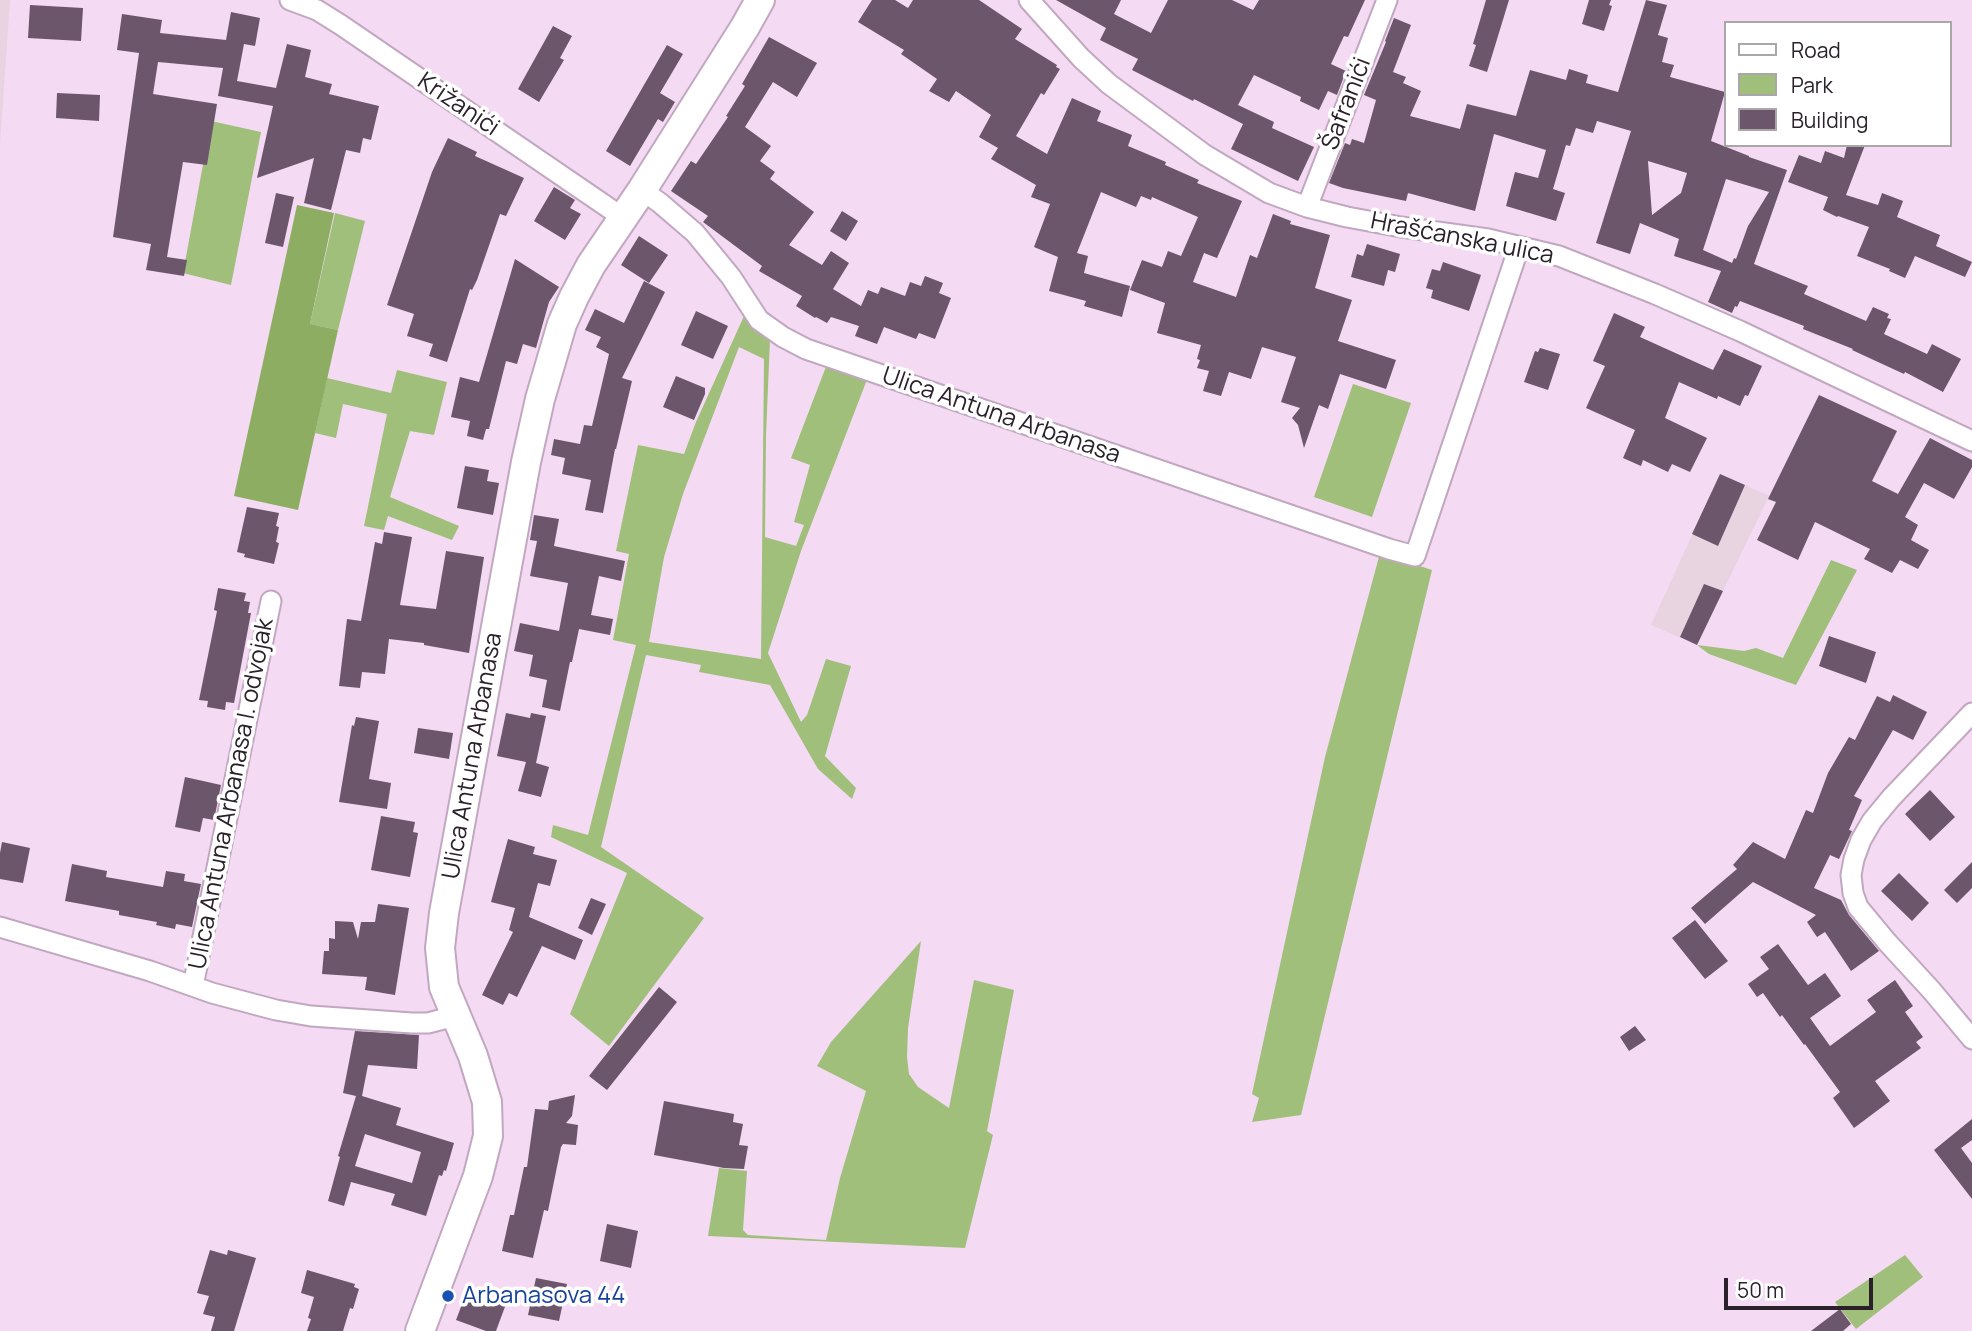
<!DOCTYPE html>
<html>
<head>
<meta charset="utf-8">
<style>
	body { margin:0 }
	#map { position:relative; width:1972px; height:1331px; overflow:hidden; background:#f4daf3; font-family:Manrope,sans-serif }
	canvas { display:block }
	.legend { position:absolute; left:1724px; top:21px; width:228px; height:126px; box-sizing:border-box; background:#fff; border:2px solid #aaa6aa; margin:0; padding:9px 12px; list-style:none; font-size:21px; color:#2a212a }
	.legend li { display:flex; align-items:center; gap:14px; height:35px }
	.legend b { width:35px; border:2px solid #aaa6aa }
	.scale { position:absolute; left:1724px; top:1278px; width:149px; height:32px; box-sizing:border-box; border:4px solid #2a212a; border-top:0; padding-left:9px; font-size:21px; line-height:24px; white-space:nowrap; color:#2a212a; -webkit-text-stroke:5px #fff; paint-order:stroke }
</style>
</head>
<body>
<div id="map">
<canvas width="1972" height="1331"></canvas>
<ul class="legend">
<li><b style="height:9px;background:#fff"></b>Road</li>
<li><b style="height:19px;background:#a0bf7b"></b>Park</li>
<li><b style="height:19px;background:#6c566b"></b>Building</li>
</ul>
<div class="scale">50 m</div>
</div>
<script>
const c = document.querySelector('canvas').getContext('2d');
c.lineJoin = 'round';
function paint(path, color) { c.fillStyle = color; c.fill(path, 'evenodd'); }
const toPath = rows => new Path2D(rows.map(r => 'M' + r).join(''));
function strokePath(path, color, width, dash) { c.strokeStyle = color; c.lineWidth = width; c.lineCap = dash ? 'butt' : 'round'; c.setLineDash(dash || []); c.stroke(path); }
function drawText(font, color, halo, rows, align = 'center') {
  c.font = font + ' Manrope,sans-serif'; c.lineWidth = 7; c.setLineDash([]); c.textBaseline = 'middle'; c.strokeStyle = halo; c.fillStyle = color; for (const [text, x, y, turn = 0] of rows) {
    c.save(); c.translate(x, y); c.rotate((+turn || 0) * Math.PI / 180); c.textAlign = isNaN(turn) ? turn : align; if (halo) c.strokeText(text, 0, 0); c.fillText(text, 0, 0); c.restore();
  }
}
const industrial = toPath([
	[0,0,10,0,0,144],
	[1720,474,1769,496,1697,645,1651,625]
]);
const green = toPath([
	[211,121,261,132,231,285,183,273],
	[335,213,365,221,338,330,310,324],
	[744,316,755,331,770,339,766,435,765,537,796,546,804,525,794,522,810,465,791,458,827,364,868,377,801,551,768,653,801,722,807,715,826,659,851,666,825,756,856,788,852,799,818,769,770,685,699,672,701,665,646,655,601,847,704,918,609,1046,570,1014,627,873,551,837,553,825,588,835,636,645,613,640,629,554,616,551,638,445,684,454,696,422],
	[739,347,764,359,761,659,649,642,664,557,683,494],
	[397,370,447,382,434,435,410,431,390,497,459,526,452,540,388,516,384,530,364,526,387,414,343,404,336,438,315,433,327,378,391,393],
	[1353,384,1411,403,1372,517,1314,497],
	[1380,553,1432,570,1301,1115,1252,1122,1259,1098,1252,1094,1325,757],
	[1831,560,1857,570,1796,685,1709,654,1697,645,1744,651,1756,648,1783,658],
	[921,941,908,1028,907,1057,909,1074,918,1087,949,1108,974,980,1014,990,987,1131,993,1135,965,1248,708,1236,719,1168,747,1171,743,1230,748,1235,826,1240,840,1178,866,1091,817,1066,831,1042],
	[1905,1255,1923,1277,1856,1329,1835,1302]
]);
const forest = toPath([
	[297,205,334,213,310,324,338,330,298,510,234,496]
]);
const building = toPath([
	[872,0,895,0,908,8,913,0,979,0,1022,29,1015,39,1057,65,1056,67,1060,69,1044,95,1041,93,1016,136,1047,154,1072,98,1101,111,1097,121,1132,135,1128,146,1166,162,1165,165,1199,180,1197,183,1242,201,1217,258,1204,253,1193,282,1236,297,1250,255,1257,258,1273,214,1291,221,1290,224,1330,235,1315,288,1352,300,1338,341,1396,360,1386,389,1340,374,1328,409,1319,405,1304,448,1298,425,1292,418,1300,408,1281,402,1296,357,1262,347,1251,379,1229,372,1221,396,1203,391,1209,371,1197,368,1200,360,1197,359,1201,345,1157,333,1165,303,1130,290,1142,260,1162,267,1168,251,1181,256,1198,217,1152,197,1151,200,1141,196,1136,207,1101,192,1077,253,1088,256,1084,273,1130,286,1122,317,1084,306,1086,301,1049,291,1058,257,1034,247,1050,204,1031,197,1036,185,991,159,998,148,979,137,991,115,956,91,949,102,929,91,937,79,901,54,904,50,858,22],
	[1056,0,1121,0,1114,14,1151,33,1168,0,1232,0,1253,10,1259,0,1365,0,1348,37,1344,36,1331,64,1346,71,1337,95,1328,91,1319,110,1300,101,1301,97,1254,75,1238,105,1274,122,1272,128,1314,147,1298,181,1231,149,1243,124,1194,99,1193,101,1132,70,1138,59,1100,40,1106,28],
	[1486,0,1509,0,1487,72,1469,66,1476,45,1473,44],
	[1589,0,1611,0,1609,5,1612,6,1604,31,1582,24],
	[1646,0,1667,5,1658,35,1668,38,1662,62,1674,65,1670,77,1725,92,1711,141,1749,156,1749,157,1787,170,1754,264,1808,286,1804,294,1866,321,1873,307,1889,314,1887,318,1891,319,1884,334,1927,354,1932,344,1961,359,1943,392,1905,372,1904,374,1852,350,1853,349,1803,329,1804,326,1740,301,1737,307,1735,306,1732,313,1708,302,1721,271,1674,256,1679,239,1640,223,1630,254,1596,243,1631,131,1597,121,1593,133,1576,128,1570,146,1566,145,1553,189,1565,193,1556,221,1506,206,1515,172,1538,178,1546,150,1494,134,1475,211,1408,193,1406,201,1343,188,1329,183,1345,143,1350,145,1352,139,1364,143,1376,100,1364,95,1386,42,1385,41,1394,18,1411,25,1393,72,1406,77,1403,83,1421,91,1410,116,1460,129,1467,104,1516,116,1530,70,1566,80,1569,69,1588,75,1586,83,1618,92],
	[1648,161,1687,173,1681,193,1652,215],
	[1726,179,1769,192,1748,226,1736,259,1734,258,1732,263,1703,250],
	[30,5,83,8,81,41,28,38],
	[231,12,260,18,255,46,244,44,237,81,276,88,287,44,311,50,305,77,332,84,329,94,379,106,371,140,363,138,360,153,346,150,331,210,304,203,314,158,257,178,273,106,218,96,223,68,158,62,153,94,217,104,207,165,183,162,167,257,187,260,184,276,146,270,151,244,113,237,139,53,117,50,122,14,162,20,160,33,226,40],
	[553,26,572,36,560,58,564,60,539,102,518,89],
	[769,37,817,63,797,97,773,82,745,127,771,146,760,161,775,172,770,179,814,212,789,245,822,265,831,251,849,263,833,289,861,306,868,290,878,294,881,287,905,296,910,282,921,286,925,276,943,283,939,293,951,298,935,339,919,333,916,339,884,327,877,344,855,336,859,326,831,317,827,323,816,317,815,318,796,306,802,296,759,271,762,266,703,222,708,216,671,191,691,161,696,164,728,117,726,116,745,86,742,84],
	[667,45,683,54,660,93,675,102,663,122,658,119,630,166,606,151],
	[57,93,100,95,99,121,56,118],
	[448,138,477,152,475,156,524,178,506,216,500,214,477,280,472,290,470,289,447,362,429,356,433,344,407,336,414,314,387,305,432,172],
	[1847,145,1865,145,1846,195,1878,205,1882,193,1903,201,1897,217,1940,235,1936,246,1972,262,1965,277,1915,256,1905,278,1889,271,1890,269,1857,256,1869,227,1838,216,1837,217,1823,210,1828,197,1788,182,1799,155,1821,163,1825,151,1844,158],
	[554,187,575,200,570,208,581,214,565,240,534,221],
	[276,193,294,197,283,247,265,243],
	[842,211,858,221,846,241,830,231],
	[639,236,668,255,649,283,621,265],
	[1367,244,1400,254,1395,272,1388,270,1384,286,1351,277,1357,254,1363,256],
	[515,259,559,287,549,302,536,348,523,344,517,364,506,361,489,429,486,429,483,440,467,436,470,421,451,417,460,377,479,382],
	[1443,262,1481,275,1469,311,1431,298,1433,290,1426,288,1432,269,1440,271],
	[644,281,665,292,622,378,632,381,616,449,615,449,603,513,585,510,591,480,562,474,565,458,551,455,554,439,580,444,584,425,592,426,609,354,596,347,601,337,585,330,595,309,624,323],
	[696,311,728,326,713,359,681,345],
	[1614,313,1645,327,1640,337,1713,370,1724,349,1762,366,1748,396,1745,395,1740,406,1718,396,1717,399,1679,382,1665,418,1707,438,1690,472,1672,464,1668,472,1643,460,1641,466,1623,458,1635,430,1586,408,1605,366,1593,361],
	[1540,348,1560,354,1548,390,1524,382,1535,351,1538,352],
	[676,376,705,388,705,394,694,420,663,407],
	[1819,395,1897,431,1872,481,1898,494,1930,438,1972,460,1972,467,1954,499,1924,483,1905,517,1918,525,1911,540,1929,550,1918,569,1900,560,1892,573,1864,559,1870,549,1815,522,1798,560,1757,540,1776,502,1768,499],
	[465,466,489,470,487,481,499,483,493,515,457,508],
	[1720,474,1745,485,1718,546,1692,534],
	[247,507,279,513,276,526,279,527,276,542,279,543,274,564,244,557,245,554,237,552],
	[534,515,559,519,554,546,625,561,621,581,599,576,591,615,613,619,610,635,579,629,572,662,570,662,560,711,542,707,547,680,529,676,533,655,514,651,520,623,559,631,568,583,530,576,537,541,530,540],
	[384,532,412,537,400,605,436,609,446,551,484,557,469,653,424,645,424,643,389,639,385,674,362,672,360,688,339,686,347,619,361,621,375,542,382,544],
	[1704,584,1723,591,1697,645,1680,637],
	[218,588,246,593,244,601,250,602,248,613,251,613,234,703,226,702,225,710,207,707,208,701,199,700,217,611,214,610],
	[1829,636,1876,652,1866,683,1819,666],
	[1893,695,1927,712,1913,740,1893,730,1854,796,1862,800,1849,830,1852,831,1839,859,1830,855,1814,888,1841,900,1849,915,1879,951,1851,971,1825,932,1817,937,1807,922,1816,915,1753,882,1705,924,1691,908,1737,869,1733,865,1753,842,1785,859,1806,810,1813,813,1828,773,1849,737,1855,740,1877,696,1890,702],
	[506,713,530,718,531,713,546,716,536,763,549,767,541,797,518,791,526,762,497,756],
	[356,717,379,721,369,779,391,783,387,809,339,802,352,725,354,726],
	[418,728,453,733,449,759,414,753],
	[185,777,221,785,214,820,203,818,200,832,175,827],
	[1930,790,1955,817,1930,841,1905,814],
	[381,816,415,822,413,832,418,833,410,877,371,870],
	[508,839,535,847,533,854,557,860,550,886,538,883,529,917,583,940,575,960,542,946,517,997,509,993,503,1005,482,995,513,932,509,930,515,908,491,902],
	[2,842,30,848,23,883,0,879,0,853],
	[1972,862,1972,888,1957,903,1944,890],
	[72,864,107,871,106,877,163,887,166,871,185,874,184,881,201,884,192,927,176,924,175,929,156,925,157,922,119,915,119,911,65,901],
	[1899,873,1929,903,1912,921,1881,891],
	[591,898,606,904,592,935,578,928],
	[378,904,409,908,395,995,365,990,367,977,322,974,324,951,329,951,329,938,335,939,335,921,353,922,358,939,361,922,375,922],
	[1695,920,1728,961,1705,979,1672,938],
	[1778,944,1808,985,1825,973,1841,996,1810,1018,1830,1046,1876,1012,1867,1000,1895,980,1913,1006,1905,1012,1923,1037,1916,1042,1921,1048,1875,1081,1890,1101,1854,1128,1833,1098,1840,1092,1805,1044,1804,1045,1782,1015,1780,1017,1763,993,1757,997,1748,984,1769,969,1760,957],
	[659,987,677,1002,607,1090,589,1076],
	[1635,1026,1646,1040,1629,1051,1620,1037],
	[355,1031,419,1035,417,1069,368,1065,362,1096,401,1108,396,1125,454,1143,446,1171,444,1170,442,1176,439,1175,426,1216,391,1205,395,1194,351,1182,344,1206,328,1201,340,1157,338,1156,356,1096,343,1093],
	[365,1134,421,1152,412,1183,355,1166],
	[575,1095,572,1116,566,1123,578,1125,576,1145,563,1144,561,1147,548,1211,544,1210,533,1258,502,1251,510,1215,514,1215,524,1167,527,1167,535,1109,548,1110,549,1101],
	[664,1101,734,1114,733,1122,743,1124,739,1145,748,1146,744,1169,724,1168,654,1155],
	[1972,1119,1972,1140,1961,1148,1972,1163,1972,1199,1934,1150],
	[607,1224,638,1231,631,1268,600,1261],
	[210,1250,227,1255,228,1250,256,1258,234,1331,211,1331,215,1317,203,1314,209,1296,197,1293],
	[307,1270,355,1284,354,1287,359,1289,353,1309,350,1308,343,1331,307,1331,311,1319,308,1318,314,1297,301,1293],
	[536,1278,567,1284,559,1321,528,1315],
	[467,1291,506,1304,496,1331,486,1331,456,1320],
	[1840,1309,1851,1324,1843,1331,1811,1331]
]);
const minor = toPath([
	[290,0,317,10,341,25,622,217],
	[1029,0,1081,58,1109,84,1205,155,1269,193,1307,207,1347,217,1401,227,1488,239,1559,256,1655,294,1740,331,1972,441],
	[642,190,660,203,695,233,731,277,759,320,783,337,806,349,1389,549,1415,556,1519,247],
	[1307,207,1387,0],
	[1972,713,1891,798,1872,821,1861,840,1854,859,1851,875,1853,893,1858,907,1887,942,1932,991,1972,1039],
	[0,927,150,971,212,993,276,1010,311,1016,412,1023,428,1023,455,1016],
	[193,986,271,601]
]);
const secondary = toPath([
	[420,1331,478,1176,488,1136,487,1102,473,1056,444,987,440,948,444,913,526,462,540,399,562,324,574,297,591,265,642,190,745,27,760,0]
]);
const markers = [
	[448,1296,7,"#1a4fb4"]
];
const streetNames = [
	["Šafranići",1347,104,-69],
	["Križanići",458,105,34],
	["Hrašćanska ulica",1462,239,11],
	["Ulica Antuna Arbanasa",1001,416,19],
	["Ulica Antuna Arbanasa",473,756,-80],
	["Ulica Antuna Arbanasa I. odvojak",232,794,-79]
];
const transitNames = [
	["Arbanasova 44",462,1296]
];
paint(industrial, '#e8d3e1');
paint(green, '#a0bf7b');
paint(forest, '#8dae62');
paint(building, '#6c566b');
strokePath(minor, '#c1a8c0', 23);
strokePath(secondary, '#c1a8c0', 32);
strokePath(minor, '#fff', 19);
strokePath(secondary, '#fff', 28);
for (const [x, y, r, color] of markers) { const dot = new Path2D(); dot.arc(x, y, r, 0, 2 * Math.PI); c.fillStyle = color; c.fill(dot); strokePath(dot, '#fff', 2.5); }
drawText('24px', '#2a212a', '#fff', streetNames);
drawText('24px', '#164399', '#fff', transitNames, 'left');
</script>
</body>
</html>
